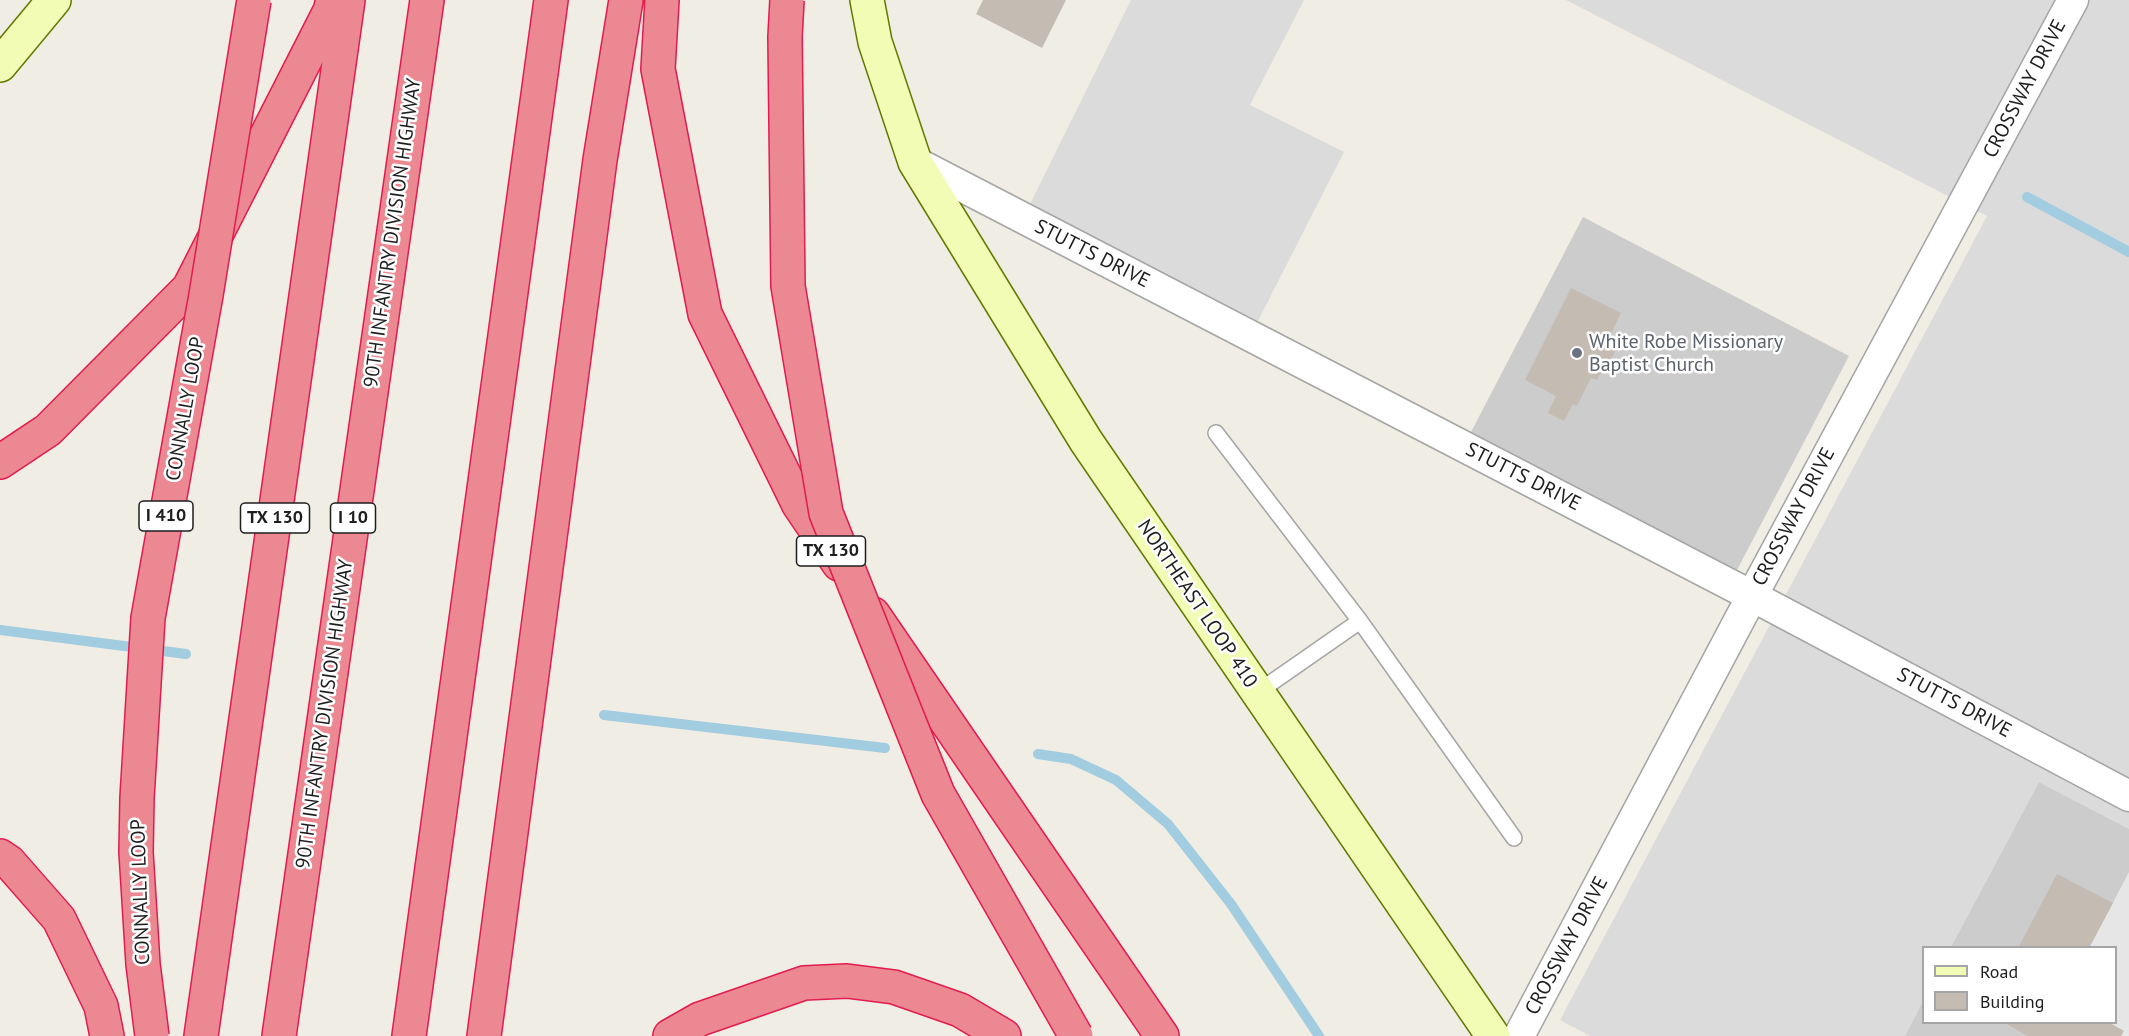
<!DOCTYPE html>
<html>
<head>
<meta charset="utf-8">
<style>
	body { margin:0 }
	#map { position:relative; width:2129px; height:1036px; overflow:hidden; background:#f0ede4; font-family:"PT Sans",sans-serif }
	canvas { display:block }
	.legend { position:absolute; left:1922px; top:946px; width:195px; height:78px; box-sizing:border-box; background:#fff; border:2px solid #a5a5a5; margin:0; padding:8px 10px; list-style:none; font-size:18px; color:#1e1e1e }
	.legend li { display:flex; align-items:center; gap:12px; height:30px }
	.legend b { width:30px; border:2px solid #a5a5a5 }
</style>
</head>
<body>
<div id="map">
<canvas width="2129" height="1036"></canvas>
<ul class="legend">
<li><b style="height:8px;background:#f3fcb5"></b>Road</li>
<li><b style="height:16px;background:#c4bcb3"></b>Building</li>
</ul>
</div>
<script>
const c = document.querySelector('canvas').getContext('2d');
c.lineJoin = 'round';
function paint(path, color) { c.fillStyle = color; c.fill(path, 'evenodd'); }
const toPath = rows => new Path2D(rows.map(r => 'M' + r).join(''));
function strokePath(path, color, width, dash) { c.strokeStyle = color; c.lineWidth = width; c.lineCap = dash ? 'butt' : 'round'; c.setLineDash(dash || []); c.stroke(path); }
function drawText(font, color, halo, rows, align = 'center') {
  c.font = font + ' "PT Sans",sans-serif'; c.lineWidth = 5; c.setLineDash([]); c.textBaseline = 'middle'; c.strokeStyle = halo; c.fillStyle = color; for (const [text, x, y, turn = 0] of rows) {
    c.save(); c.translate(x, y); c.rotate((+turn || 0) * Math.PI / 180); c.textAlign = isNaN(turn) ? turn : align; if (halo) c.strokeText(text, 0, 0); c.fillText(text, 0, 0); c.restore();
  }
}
const residential = toPath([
	[1131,0,1304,0,1250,105,1344,152,1258,321,1030,204],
	[1566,0,2129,0,2129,829,2039,782,1951,947,1924,948,1923,1001,1905,1036,1590,1036,1560,1020,1987,216]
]);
const religious = toPath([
	[1583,217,1849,356,1737,570,1471,432],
	[2039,782,2129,829,2129,1036,1905,1036,1923,1001,1924,1022,2116,1022,2116,948,1951,947]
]);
const parking = toPath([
	[2129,872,2129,1036,2121,1036,2123,1031,2108,1023,2116,1022,2116,948,2089,948]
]);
const stream = toPath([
	[2027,197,2129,252],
	[0,630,186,654],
	[604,715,885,748],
	[1038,754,1071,759,1116,780,1168,824,1231,904,1319,1036]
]);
const building = toPath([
	[983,0,1066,0,1042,48,976,14],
	[1571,288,1621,313,1608,340,1618,345,1610,362,1607,360,1597,380,1591,378,1577,406,1573,404,1564,421,1548,413,1556,396,1525,380],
	[2057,874,2113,903,2089,948,2018,948],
	[2003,1022,2108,1022,2124,1031,2121,1036,2028,1036]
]);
const service = toPath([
	[1216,433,1360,621],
	[1258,692,1360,621,1514,838]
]);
const minor = toPath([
	[915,162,1752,596,2129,796],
	[1519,1036,1752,596,2073,0]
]);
const secondary = toPath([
	[867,0,875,42,915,162,1086,441,1493,1036],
	[0,65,54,0]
]);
const motorway = toPath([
	[662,0,658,69,705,314,799,505,839,564],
	[0,462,48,430,189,288,330,11,333,0],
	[873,614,1162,1036],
	[0,856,9,862,59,919,101,1006,107,1036],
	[201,1036,348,0],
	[279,1036,427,0],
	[409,1036,551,0],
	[484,1036,600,160,626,0],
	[670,1036,700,1019,804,983,847,981,894,987,960,1010,1004,1036]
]);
const motorwayBridge = toPath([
	[787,0,785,37,788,286,826,513,938,794,1076,1036],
	[152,1036,143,964,136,852,137,798,148,618,206,295,254,0]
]);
const markers = [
	[1577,353,6,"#6b7280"]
];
const shields = [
	[166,516,54],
	[275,518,69],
	[353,518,45],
	[831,551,69]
];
const shieldNames = [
	["I 410",166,516],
	["TX 130",275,518],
	["I 10",353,518],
	["TX 130",831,551]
];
const streetNames = [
	["CROSSWAY DRIVE",2025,89,-62],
	["90TH INFANTRY DIVISION HIGHWAY",393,233,-82],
	["STUTTS DRIVE",1092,254,27],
	["CONNALLY LOOP",186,409,-80],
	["STUTTS DRIVE",1523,477,27],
	["CROSSWAY DRIVE",1794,517,-62],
	["NORTHEAST LOOP 410",1197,604,56],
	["STUTTS DRIVE",1954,703,28],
	["90TH INFANTRY DIVISION HIGHWAY",325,714,-82],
	["CONNALLY LOOP",141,892,-92],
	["CROSSWAY DRIVE",1567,946,-62]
];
const worshipNames = [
	["White Robe Missionary",1589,342],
	["Baptist Church",1589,365]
];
paint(residential, '#dcdbdb');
paint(religious, '#ccc');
paint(parking, '#e6e6e6');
strokePath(stream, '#a2ccdf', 10);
paint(building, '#c4bcb3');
strokePath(service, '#a5a5a5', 18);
strokePath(minor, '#a5a5a5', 33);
strokePath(secondary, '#637a00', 36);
strokePath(motorway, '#e21c4f', 36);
strokePath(service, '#fff', 15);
strokePath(minor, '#fff', 30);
strokePath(secondary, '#f3fcb5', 33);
strokePath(motorway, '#eb8892', 33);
strokePath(motorwayBridge, '#e21c4f', 36, []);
strokePath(motorwayBridge, '#eb8892', 33);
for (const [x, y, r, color] of markers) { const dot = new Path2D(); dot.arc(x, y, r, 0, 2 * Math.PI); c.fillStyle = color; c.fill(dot); strokePath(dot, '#fff', 2); }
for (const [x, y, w] of shields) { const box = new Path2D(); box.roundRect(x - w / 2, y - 15, w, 30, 4.5); c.fillStyle = '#fff'; c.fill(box); strokePath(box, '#1e1e1e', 1.5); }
drawText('bold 18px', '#1e1e1e', null, shieldNames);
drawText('20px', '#1e1e1e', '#fff', streetNames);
drawText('20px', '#5b616d', '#fff', worshipNames, 'left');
</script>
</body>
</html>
